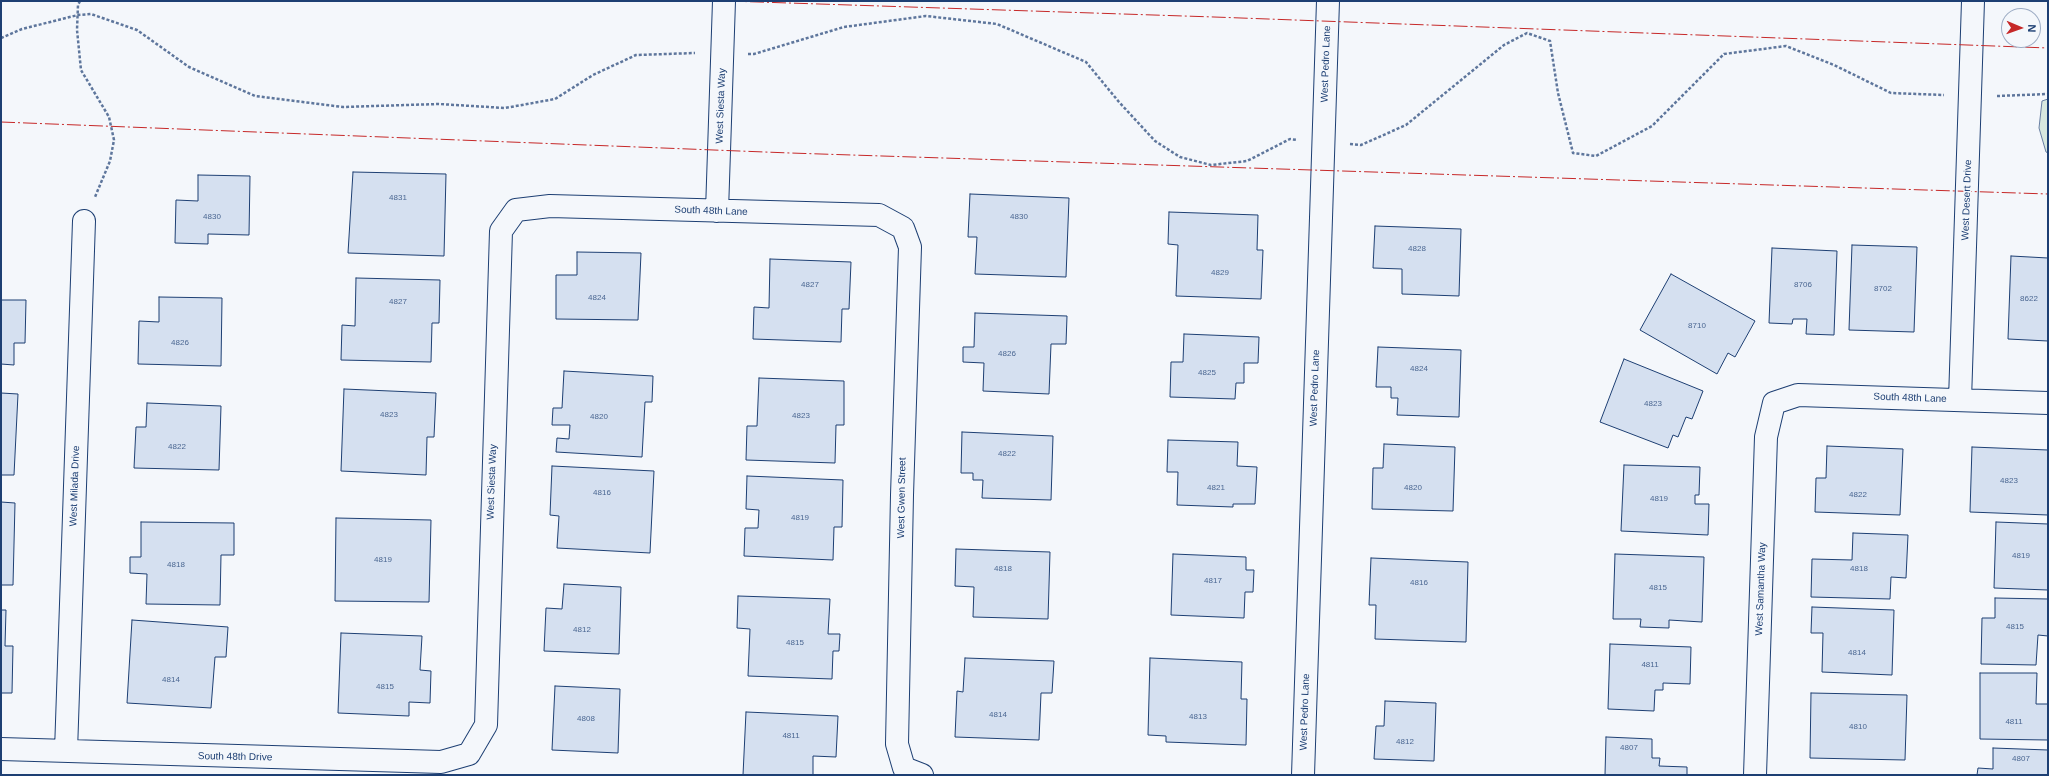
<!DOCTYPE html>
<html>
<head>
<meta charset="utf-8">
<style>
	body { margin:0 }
	#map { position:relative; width:2049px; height:776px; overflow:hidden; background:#f4f7fb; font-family:Arial,sans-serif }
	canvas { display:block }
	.frame { position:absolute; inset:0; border:2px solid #1d3f73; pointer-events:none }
	.north { position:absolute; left:2001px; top:8px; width:40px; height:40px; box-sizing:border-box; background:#f4f7fb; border:1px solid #9eadc5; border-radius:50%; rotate:92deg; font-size:11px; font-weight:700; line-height:16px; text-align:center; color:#1d3f73 }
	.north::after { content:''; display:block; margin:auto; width:14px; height:18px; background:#c62828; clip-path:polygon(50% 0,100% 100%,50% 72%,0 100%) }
</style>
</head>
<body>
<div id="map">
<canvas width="2049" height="776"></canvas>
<div class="frame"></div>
<div class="north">N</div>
</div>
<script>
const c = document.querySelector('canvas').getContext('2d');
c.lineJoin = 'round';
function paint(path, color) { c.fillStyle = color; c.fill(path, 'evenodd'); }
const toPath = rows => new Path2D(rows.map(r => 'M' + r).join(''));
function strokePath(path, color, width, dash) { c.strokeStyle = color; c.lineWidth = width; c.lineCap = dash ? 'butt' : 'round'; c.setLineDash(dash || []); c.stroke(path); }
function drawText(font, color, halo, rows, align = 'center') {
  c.font = font + ' Arial,sans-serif'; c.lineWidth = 3; c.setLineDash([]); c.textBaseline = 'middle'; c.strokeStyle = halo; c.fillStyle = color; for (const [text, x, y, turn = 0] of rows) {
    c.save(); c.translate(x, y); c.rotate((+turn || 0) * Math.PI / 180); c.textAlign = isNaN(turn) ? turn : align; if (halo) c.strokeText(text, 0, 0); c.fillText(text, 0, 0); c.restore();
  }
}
const green = toPath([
	[2048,99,2048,153,2046,152,2039,128,2042,101,2048,99]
]);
const building = toPath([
	[353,172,446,174,444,256,348,253,353,172],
	[198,175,250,176,249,235,208,234,208,244,175,243,176,200,198,201,198,175],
	[970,194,1069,198,1066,277,975,274,977,237,968,237,970,194],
	[1169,212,1258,215,1257,250,1263,250,1261,299,1176,296,1178,245,1168,244,1169,212],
	[1375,226,1461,229,1459,296,1402,294,1402,269,1373,268,1375,226],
	[1852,245,1917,247,1914,332,1849,330,1852,245],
	[1772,248,1837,251,1834,335,1806,334,1807,319,1793,319,1792,324,1769,323,1772,248],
	[577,252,641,253,638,320,556,319,556,275,577,275,577,252],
	[2011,256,2048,258,2048,341,2008,339,2011,256],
	[770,259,851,262,849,309,842,309,841,342,753,339,754,307,769,308,770,259],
	[1671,274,1755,321,1735,357,1728,353,1717,374,1640,330,1671,274],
	[356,278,440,280,439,323,432,323,431,362,341,360,342,325,355,326,356,278],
	[159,297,222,298,221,366,138,364,139,321,159,322,159,297],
	[1,300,26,300,25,343,14,343,14,365,1,364,1,300],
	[975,313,1067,316,1066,344,1051,344,1049,394,983,391,984,363,963,362,963,347,974,347,975,313],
	[1184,334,1259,337,1258,363,1244,363,1244,383,1236,383,1235,399,1170,397,1171,362,1183,362,1184,334],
	[1378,347,1461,350,1459,417,1397,415,1398,398,1391,398,1391,387,1376,387,1378,347],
	[1624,359,1703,391,1692,419,1686,417,1678,437,1673,435,1668,448,1600,422,1624,359],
	[564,371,653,376,652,402,645,402,642,457,556,452,557,438,569,439,570,425,552,425,553,408,562,408,564,371],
	[759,378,844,381,844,425,836,425,835,463,746,460,747,426,757,426,759,378],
	[344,389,436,393,434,437,427,437,426,475,341,471,344,389],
	[1,393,18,394,14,475,1,475,1,393],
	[147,403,221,406,219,470,134,468,136,427,146,427,147,403],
	[962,432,1053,436,1051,500,982,498,983,480,973,480,973,473,961,473,962,432],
	[1168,440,1238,442,1237,466,1257,467,1255,504,1233,504,1233,507,1177,505,1178,472,1167,472,1168,440],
	[1384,444,1455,447,1453,511,1372,509,1373,468,1383,468,1384,444],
	[1827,446,1903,449,1900,515,1815,512,1816,478,1826,478,1827,446],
	[1972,447,2048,450,2048,515,1970,512,1972,447],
	[1624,465,1700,467,1699,495,1695,495,1695,504,1709,504,1708,535,1621,531,1624,465],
	[552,466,654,471,650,553,557,548,559,516,550,515,552,466],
	[747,476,843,480,842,527,834,527,833,560,744,556,745,528,758,528,759,510,746,509,747,476],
	[1,502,15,503,13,585,1,585,1,502],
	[336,518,431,520,429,602,335,601,336,518],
	[141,522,234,523,234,555,221,555,220,605,146,604,147,574,130,573,130,557,141,557,141,522],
	[1996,522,2048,524,2048,590,1994,588,1996,522],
	[1853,533,1908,535,1906,578,1891,577,1890,599,1811,597,1812,559,1852,560,1853,533],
	[956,549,1050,552,1048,619,973,617,974,587,955,586,956,549],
	[1173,554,1246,557,1246,570,1254,570,1253,592,1245,592,1244,618,1171,615,1173,554],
	[1615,554,1704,557,1702,622,1669,620,1669,628,1640,627,1641,619,1613,619,1615,554],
	[1371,558,1468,562,1466,642,1375,639,1376,605,1369,605,1371,558],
	[564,584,621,587,619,654,544,651,546,608,562,609,564,584],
	[738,596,830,599,828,634,840,634,839,651,833,651,832,679,748,676,750,629,737,628,738,596],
	[1995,598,2048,599,2048,636,2038,635,2036,665,1981,664,1982,618,1995,618,1995,598],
	[1812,607,1894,610,1892,675,1822,672,1823,633,1811,633,1812,607],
	[1,610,6,610,5,646,13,646,12,693,1,693,1,610],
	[132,620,228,627,226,657,215,657,211,708,127,703,132,620],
	[341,633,422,636,420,670,431,671,430,703,409,702,409,716,338,713,341,633],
	[1610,644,1691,647,1690,684,1663,683,1663,690,1655,690,1654,711,1608,709,1610,644],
	[965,658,1054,661,1052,693,1041,693,1039,740,955,737,957,691,963,692,965,658],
	[1150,658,1242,662,1241,699,1247,699,1246,745,1166,742,1166,736,1148,735,1150,658],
	[1980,673,2037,673,2036,704,2048,704,2048,740,1980,739,1980,673],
	[555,686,620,689,618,753,552,750,555,686],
	[1811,693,1907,695,1905,760,1810,758,1811,693],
	[1385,701,1436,703,1434,761,1374,759,1376,726,1384,726,1385,701],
	[746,712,838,716,836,757,813,756,813,775,743,775,746,712],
	[1606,737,1652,739,1652,758,1660,758,1659,766,1687,767,1687,775,1605,775,1606,737],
	[1993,748,2048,750,2048,775,1977,775,1978,768,1993,769,1993,748]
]);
const path = toPath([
	[80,1,78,5,77,30,81,70,109,117,114,140,110,161,95,197],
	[1,38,22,29,78,15,91,14,137,30,189,67,255,96,343,107,439,104,505,108,555,99,593,75,636,55,695,53],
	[748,54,754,54,844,27,926,16,997,24,1086,62,1119,102,1155,141,1180,157,1211,165,1247,161,1290,139,1297,140],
	[1997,96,2048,94],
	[1350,144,1361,145,1406,125,1504,45,1527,33,1550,41,1558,93,1573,153,1596,156,1652,126,1724,54,1786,46,1834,65,1891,93,1944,95]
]);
const minor = toPath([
	[717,211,724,1],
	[1960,400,1973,1],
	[1,749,441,762,469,754,486,725,501,231,516,210,550,206,879,215,903,228,910,247,902,495,897,744,904,768,922,775],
	[66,751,84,221],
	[1303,775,1328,1],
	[1755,775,1766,437,1774,403,1798,395,2048,403]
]);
const power = toPath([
	[728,1,1214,17,2048,48],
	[1,122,790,153,2048,194]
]);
const numberNames = [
	["4831",398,198],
	["4830",212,217],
	["4830",1019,217],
	["4828",1417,249],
	["4829",1220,273],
	["4827",810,285],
	["8706",1803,285],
	["8702",1883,289],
	["4824",597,298],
	["8622",2029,299],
	["4827",398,302],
	["8710",1697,326],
	["4826",180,343],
	["4826",1007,354],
	["4824",1419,369],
	["4825",1207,373],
	["4823",1653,404],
	["4823",389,415],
	["4823",801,416],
	["4820",599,417],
	["4822",177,447],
	["4822",1007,454],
	["4823",2009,481],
	["4821",1216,488],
	["4820",1413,488],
	["4816",602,493],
	["4822",1858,495],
	["4819",1659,499],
	["4819",800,518],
	["4819",2021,556],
	["4819",383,560],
	["4818",176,565],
	["4818",1003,569],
	["4818",1859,569],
	["4817",1213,581],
	["4816",1419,583],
	["4815",1658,588],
	["4815",2015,627],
	["4812",582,630],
	["4815",795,643],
	["4814",1857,653],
	["4811",1650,665],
	["4814",171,680],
	["4815",385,687],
	["4814",998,715],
	["4813",1198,717],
	["4808",586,719],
	["4811",2014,722],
	["4810",1858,727],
	["4811",791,736],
	["4812",1405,742],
	["4807",1629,748],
	["4807",2021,759]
];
const streetNames = [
	["West Pedro Lane",1326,64,-88],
	["West Siesta Way",721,106,-88],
	["West Desert Drive",1967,200,-88],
	["South 48th Lane",711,211,2],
	["West Pedro Lane",1315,388,-88],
	["South 48th Lane",1910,398,2],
	["West Siesta Way",492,482,-88],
	["West Milada Drive",75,486,-88],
	["West Gwen Street",902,498,-89],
	["West Samantha Way",1761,589,-88],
	["West Pedro Lane",1305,712,-88],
	["South 48th Drive",235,757,1]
];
paint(green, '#d7e8df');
strokePath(green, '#687fa3', 1);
paint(building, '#d5e0f0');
strokePath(building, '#1d3f73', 1);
strokePath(minor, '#1d3f73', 24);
strokePath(path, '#5e769c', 2.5, [3, 2]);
strokePath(minor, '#f4f7fb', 22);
strokePath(power, '#c62828', 1, [14, 3, 2, 3]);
drawText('8px', '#4b6792', null, numberNames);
drawText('10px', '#1d3f73', '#f4f7fb', streetNames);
</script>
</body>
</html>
